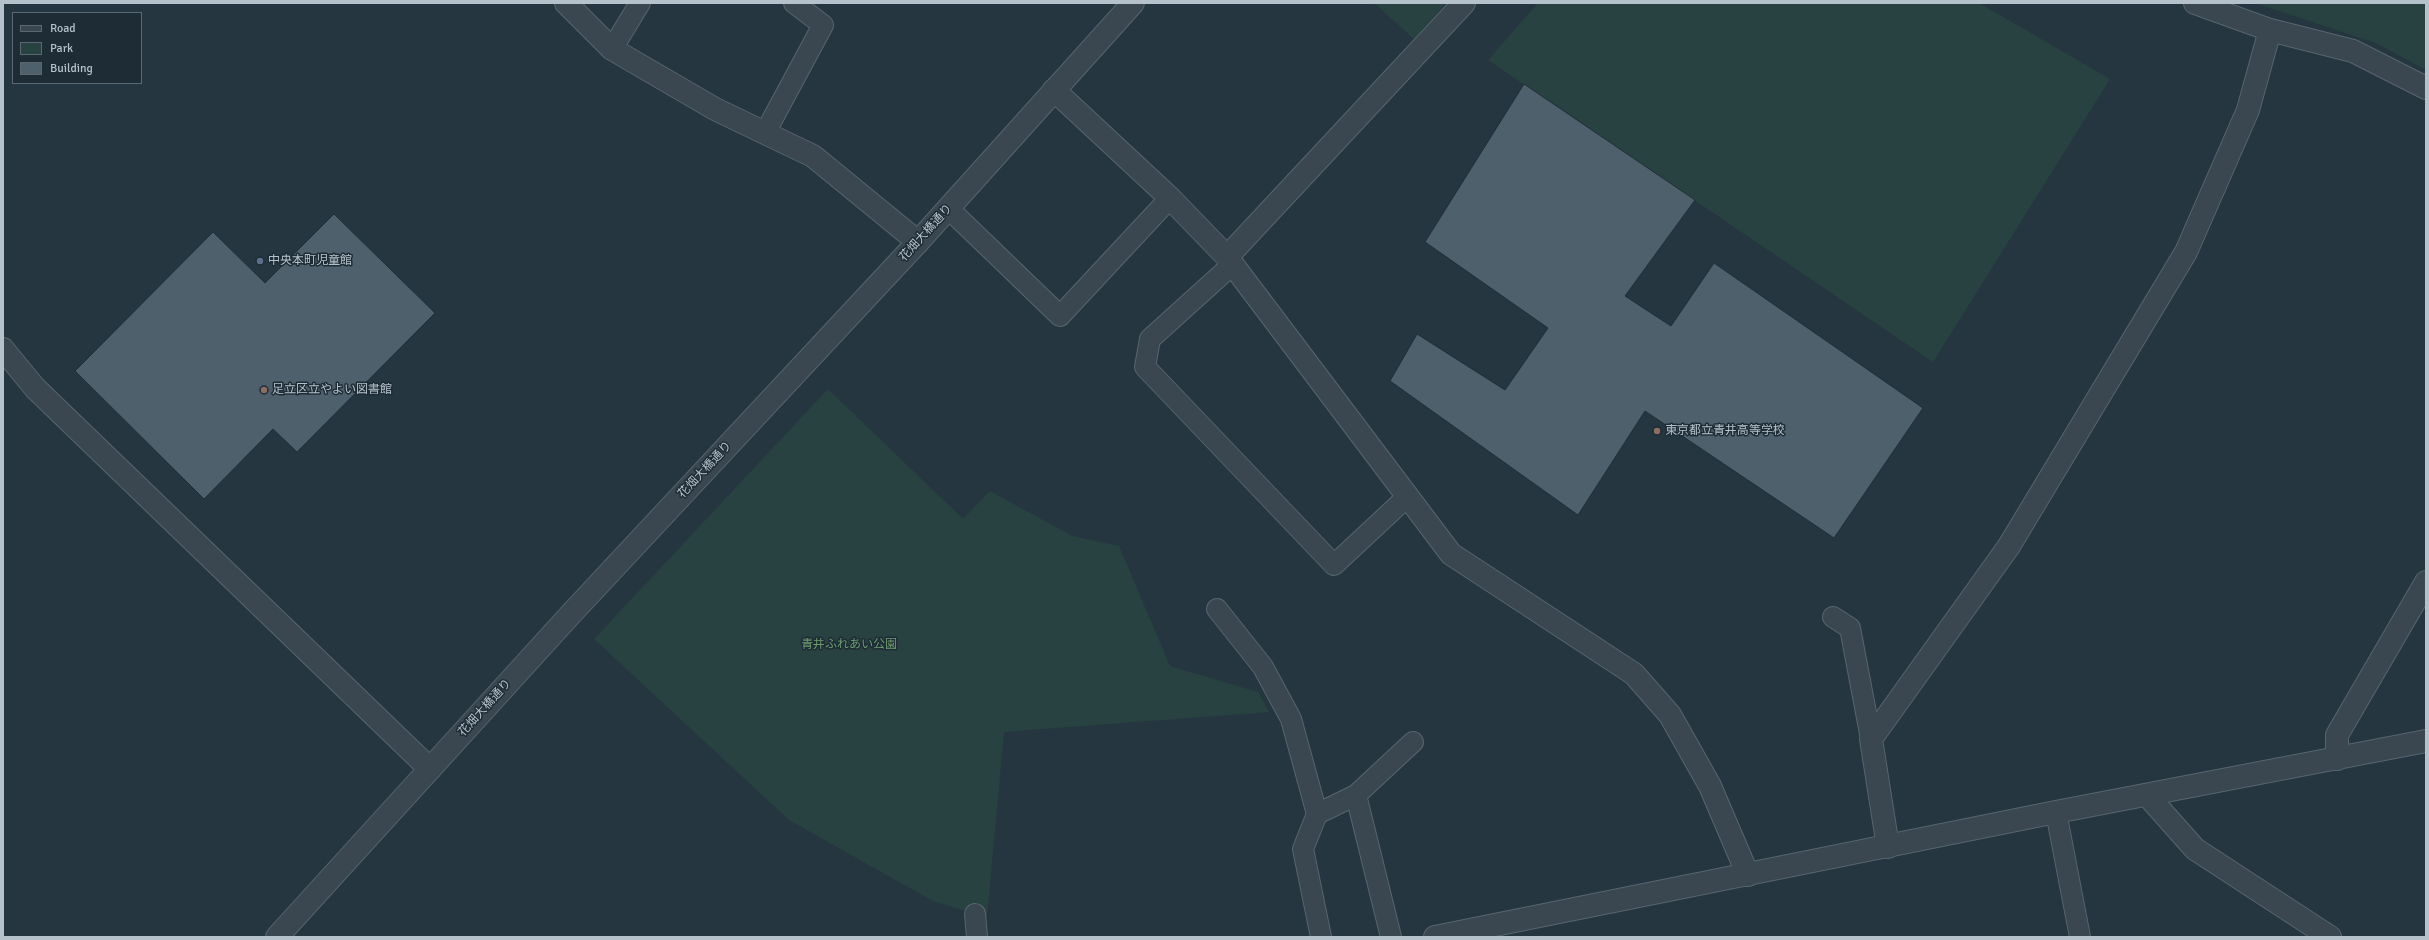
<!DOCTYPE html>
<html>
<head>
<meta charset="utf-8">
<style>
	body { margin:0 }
	#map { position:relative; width:2429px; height:940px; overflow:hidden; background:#253641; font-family:Signika,sans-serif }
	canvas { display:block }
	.frame { position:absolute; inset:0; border:4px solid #b6c2cb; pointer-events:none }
	.legend { position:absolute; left:12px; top:12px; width:130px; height:72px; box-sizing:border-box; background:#1e2c36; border:1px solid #5b6872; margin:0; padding:5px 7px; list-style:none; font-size:12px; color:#b6c2cb }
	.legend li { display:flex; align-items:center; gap:8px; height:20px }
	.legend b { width:20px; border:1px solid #5b6872 }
</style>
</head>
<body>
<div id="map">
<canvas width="2429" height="940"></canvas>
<div class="frame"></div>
<ul class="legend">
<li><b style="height:5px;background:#3a4751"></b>Road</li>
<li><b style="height:11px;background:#274240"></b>Park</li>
<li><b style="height:11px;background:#4e606c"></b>Building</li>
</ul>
</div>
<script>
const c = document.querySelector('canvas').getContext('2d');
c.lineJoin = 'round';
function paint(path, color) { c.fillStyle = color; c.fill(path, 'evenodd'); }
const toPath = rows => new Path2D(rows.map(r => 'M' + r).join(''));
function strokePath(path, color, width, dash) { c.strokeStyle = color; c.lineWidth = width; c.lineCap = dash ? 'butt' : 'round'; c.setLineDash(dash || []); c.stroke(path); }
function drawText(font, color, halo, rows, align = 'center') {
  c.font = font + ' Signika,"Noto Sans JP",sans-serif'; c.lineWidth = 3; c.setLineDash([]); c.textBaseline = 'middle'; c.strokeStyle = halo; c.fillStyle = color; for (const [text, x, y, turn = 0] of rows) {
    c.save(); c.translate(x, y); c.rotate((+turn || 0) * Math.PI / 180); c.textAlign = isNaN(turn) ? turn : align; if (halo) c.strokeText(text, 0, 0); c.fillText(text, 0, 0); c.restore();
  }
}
const green = toPath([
	[1374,3,1446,3,1414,39],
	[1538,3,1979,3,2110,79,1933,362,1488,60],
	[2255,3,2426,3,2426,70,2376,43],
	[828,389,963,519,990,491,1072,536,1119,546,1170,666,1258,692,1269,712,1004,732,987,917,933,901,789,820,594,639]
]);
const building = toPath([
	[1524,84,1695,200,1625,296,1671,326,1714,263,1923,408,1834,538,1645,411,1578,515,1390,381,1417,334,1505,390,1548,328,1425,242,1524,84],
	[334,214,435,313,297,452,273,429,204,499,75,371,213,232,265,283,334,214]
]);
const service = toPath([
	[612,49,640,3],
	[765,133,823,25,794,3],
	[948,208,1060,316,1170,198],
	[1233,264,1150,339,1145,367,1334,565,1408,496],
	[1217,609,1263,667,1291,719,1317,814,1303,849,1321,937],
	[1833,617,1850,628,1871,739],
	[1356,795,1391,937],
	[2056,812,2080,937],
	[1317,814,1356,795,1413,742],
	[975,914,977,937]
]);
const minor = toPath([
	[566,3,612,49,715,109,813,156,918,242],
	[2195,3,2270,30,2353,51,2426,88],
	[1054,90,1170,198,1227,257,1451,554,1634,674,1670,715,1710,786,1748,875],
	[1227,257,1464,3],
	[3,349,35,388,430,769],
	[2337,759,2337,735,2426,582],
	[2147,795,2195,849,2330,937],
	[1888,847,1871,739,2009,546,2186,252,2248,110,2270,30]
]);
const tertiary = toPath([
	[277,937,570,615,918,242,1133,3],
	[1435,937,2056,812,2426,741]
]);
const markers = [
	[260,261,4,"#5c6f8a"],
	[264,390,4,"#8d6e63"],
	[1657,431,4,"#8d6e63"]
];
const streetNames = [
	["花畑大橋通り",926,233,-48],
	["花畑大橋通り",705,470,-47],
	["花畑大橋通り",485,708,-48]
];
const poiNames = [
	["中央本町児童館",268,261],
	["足立区立やよい図書館",272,390],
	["東京都立青井高等学校",1665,431]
];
const parkNames = [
	["青井ふれあい公園",849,645]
];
paint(green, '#274240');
paint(building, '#4e606c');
strokePath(building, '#202e38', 1);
strokePath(service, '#57656e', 22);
strokePath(minor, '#57656e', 24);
strokePath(tertiary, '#57656e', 24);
strokePath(service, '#3a4751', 20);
strokePath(minor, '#3a4751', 22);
strokePath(tertiary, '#3a4751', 22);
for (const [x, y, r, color] of markers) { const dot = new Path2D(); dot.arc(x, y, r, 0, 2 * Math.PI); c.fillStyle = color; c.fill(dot); strokePath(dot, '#1e2c36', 1.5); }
drawText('12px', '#b6c2cb', '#1e2c36', streetNames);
drawText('12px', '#b6c2cb', '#1e2c36', poiNames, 'left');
drawText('12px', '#6d9c70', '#1e2c36', parkNames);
</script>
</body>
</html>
